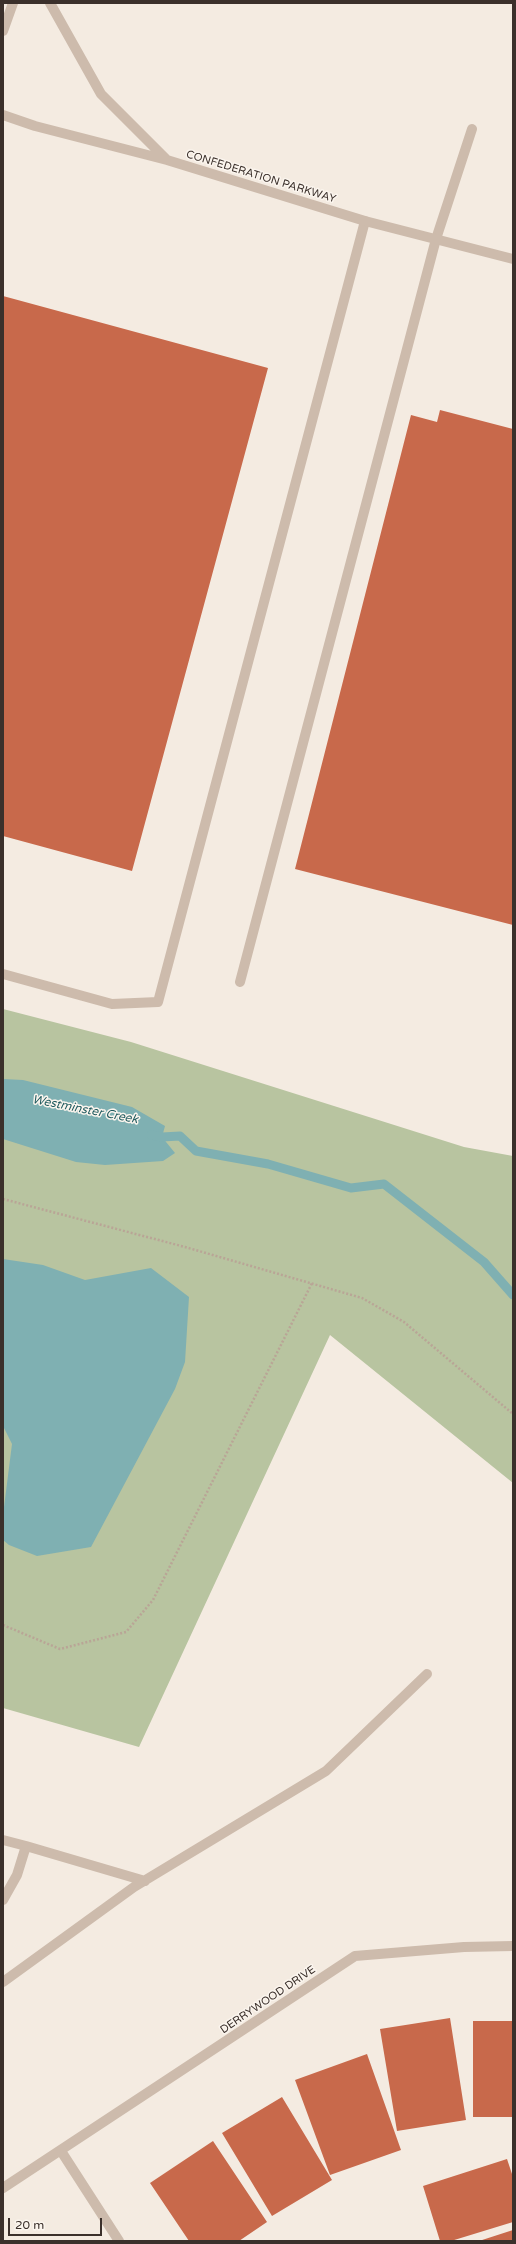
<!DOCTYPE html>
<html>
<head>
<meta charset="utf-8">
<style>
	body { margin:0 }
	#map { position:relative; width:516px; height:2244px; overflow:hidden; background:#f4ebe1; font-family:"Varela Round",sans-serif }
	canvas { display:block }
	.frame { position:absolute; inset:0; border:4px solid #3b302b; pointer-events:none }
	.scale { position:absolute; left:8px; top:2218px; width:94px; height:18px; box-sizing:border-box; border:2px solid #3b302b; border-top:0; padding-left:5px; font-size:12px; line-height:14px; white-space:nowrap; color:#3b302b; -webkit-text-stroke:3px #fbf5ee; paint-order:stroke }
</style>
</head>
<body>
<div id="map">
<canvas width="516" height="2244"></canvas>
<div class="frame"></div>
<div class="scale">20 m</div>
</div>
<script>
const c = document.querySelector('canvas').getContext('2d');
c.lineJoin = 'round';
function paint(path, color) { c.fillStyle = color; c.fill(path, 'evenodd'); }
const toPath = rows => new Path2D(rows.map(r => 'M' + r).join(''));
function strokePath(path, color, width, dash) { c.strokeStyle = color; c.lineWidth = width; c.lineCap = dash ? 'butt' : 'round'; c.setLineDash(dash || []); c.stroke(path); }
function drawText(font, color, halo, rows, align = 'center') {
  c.font = font + ' "Varela Round",sans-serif'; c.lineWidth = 3; c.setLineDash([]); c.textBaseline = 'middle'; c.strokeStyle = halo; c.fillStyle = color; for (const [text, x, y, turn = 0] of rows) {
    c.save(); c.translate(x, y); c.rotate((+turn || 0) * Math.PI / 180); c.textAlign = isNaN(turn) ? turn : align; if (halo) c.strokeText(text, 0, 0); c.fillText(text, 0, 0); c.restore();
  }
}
const green = toPath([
	[3,1009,131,1042,464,1147,513,1156,513,1483,330,1335,139,1747,3,1708]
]);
const water = toPath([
	[3,1079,23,1080,132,1107,165,1126,162,1137,175,1153,163,1161,105,1165,76,1162,3,1139],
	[3,1259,43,1265,85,1280,151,1268,189,1297,185,1362,175,1389,91,1547,37,1556,9,1545,3,1540,3,1515,12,1444,3,1426]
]);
const stream = toPath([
	[151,1135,162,1137,180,1136,196,1151,268,1164,351,1188,384,1184,484,1262,513,1295]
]);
const building = toPath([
	[3,296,268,368,132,871,3,836],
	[440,410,513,429,513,925,295,869,411,415,437,422],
	[450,2018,466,2120,397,2131,380,2029],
	[473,2021,513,2021,513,2117,473,2117],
	[367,2054,401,2150,330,2175,295,2080],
	[282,2097,332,2180,272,2216,222,2133],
	[213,2141,267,2222,239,2241,189,2241,150,2183],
	[507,2159,513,2177,513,2222,451,2241,440,2241,423,2186],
	[513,2230,513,2241,479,2241]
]);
const path = toPath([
	[3,1199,185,1247,362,1298,404,1322,513,1414],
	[3,1625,60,1649,126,1632,153,1600,312,1283]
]);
const service = toPath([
	[3,974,112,1004,158,1002,365,221],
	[240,982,436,239,472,129],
	[3,1840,26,1846,17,1875,3,1900],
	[26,1846,145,1881],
	[3,1982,134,1887,326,1771,427,1674]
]);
const minor = toPath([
	[61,2151,119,2241],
	[3,2188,355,1956,464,1947,513,1946]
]);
const tertiary = toPath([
	[50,3,101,94,167,160],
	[3,31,13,3],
	[3,115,35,126,167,160,365,221,513,259]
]);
const streetNames = [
	["CONFEDERATION PARKWAY",261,177,17],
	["DERRYWOOD DRIVE",268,2000,-34]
];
const waterNames = [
	["Westminster Creek",85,1110,11]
];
paint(green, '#b8c4a0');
paint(water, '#7fb0b2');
strokePath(stream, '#7fb0b2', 9);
paint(building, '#c8694b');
strokePath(path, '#b9a596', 2.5, [2, 2]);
strokePath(service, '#cdbbac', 10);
strokePath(minor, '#cdbbac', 10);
strokePath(tertiary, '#cdbbac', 10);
drawText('11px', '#3b302b', '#fbf5ee', streetNames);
drawText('italic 12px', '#1f5a5e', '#fbf5ee', waterNames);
</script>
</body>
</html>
